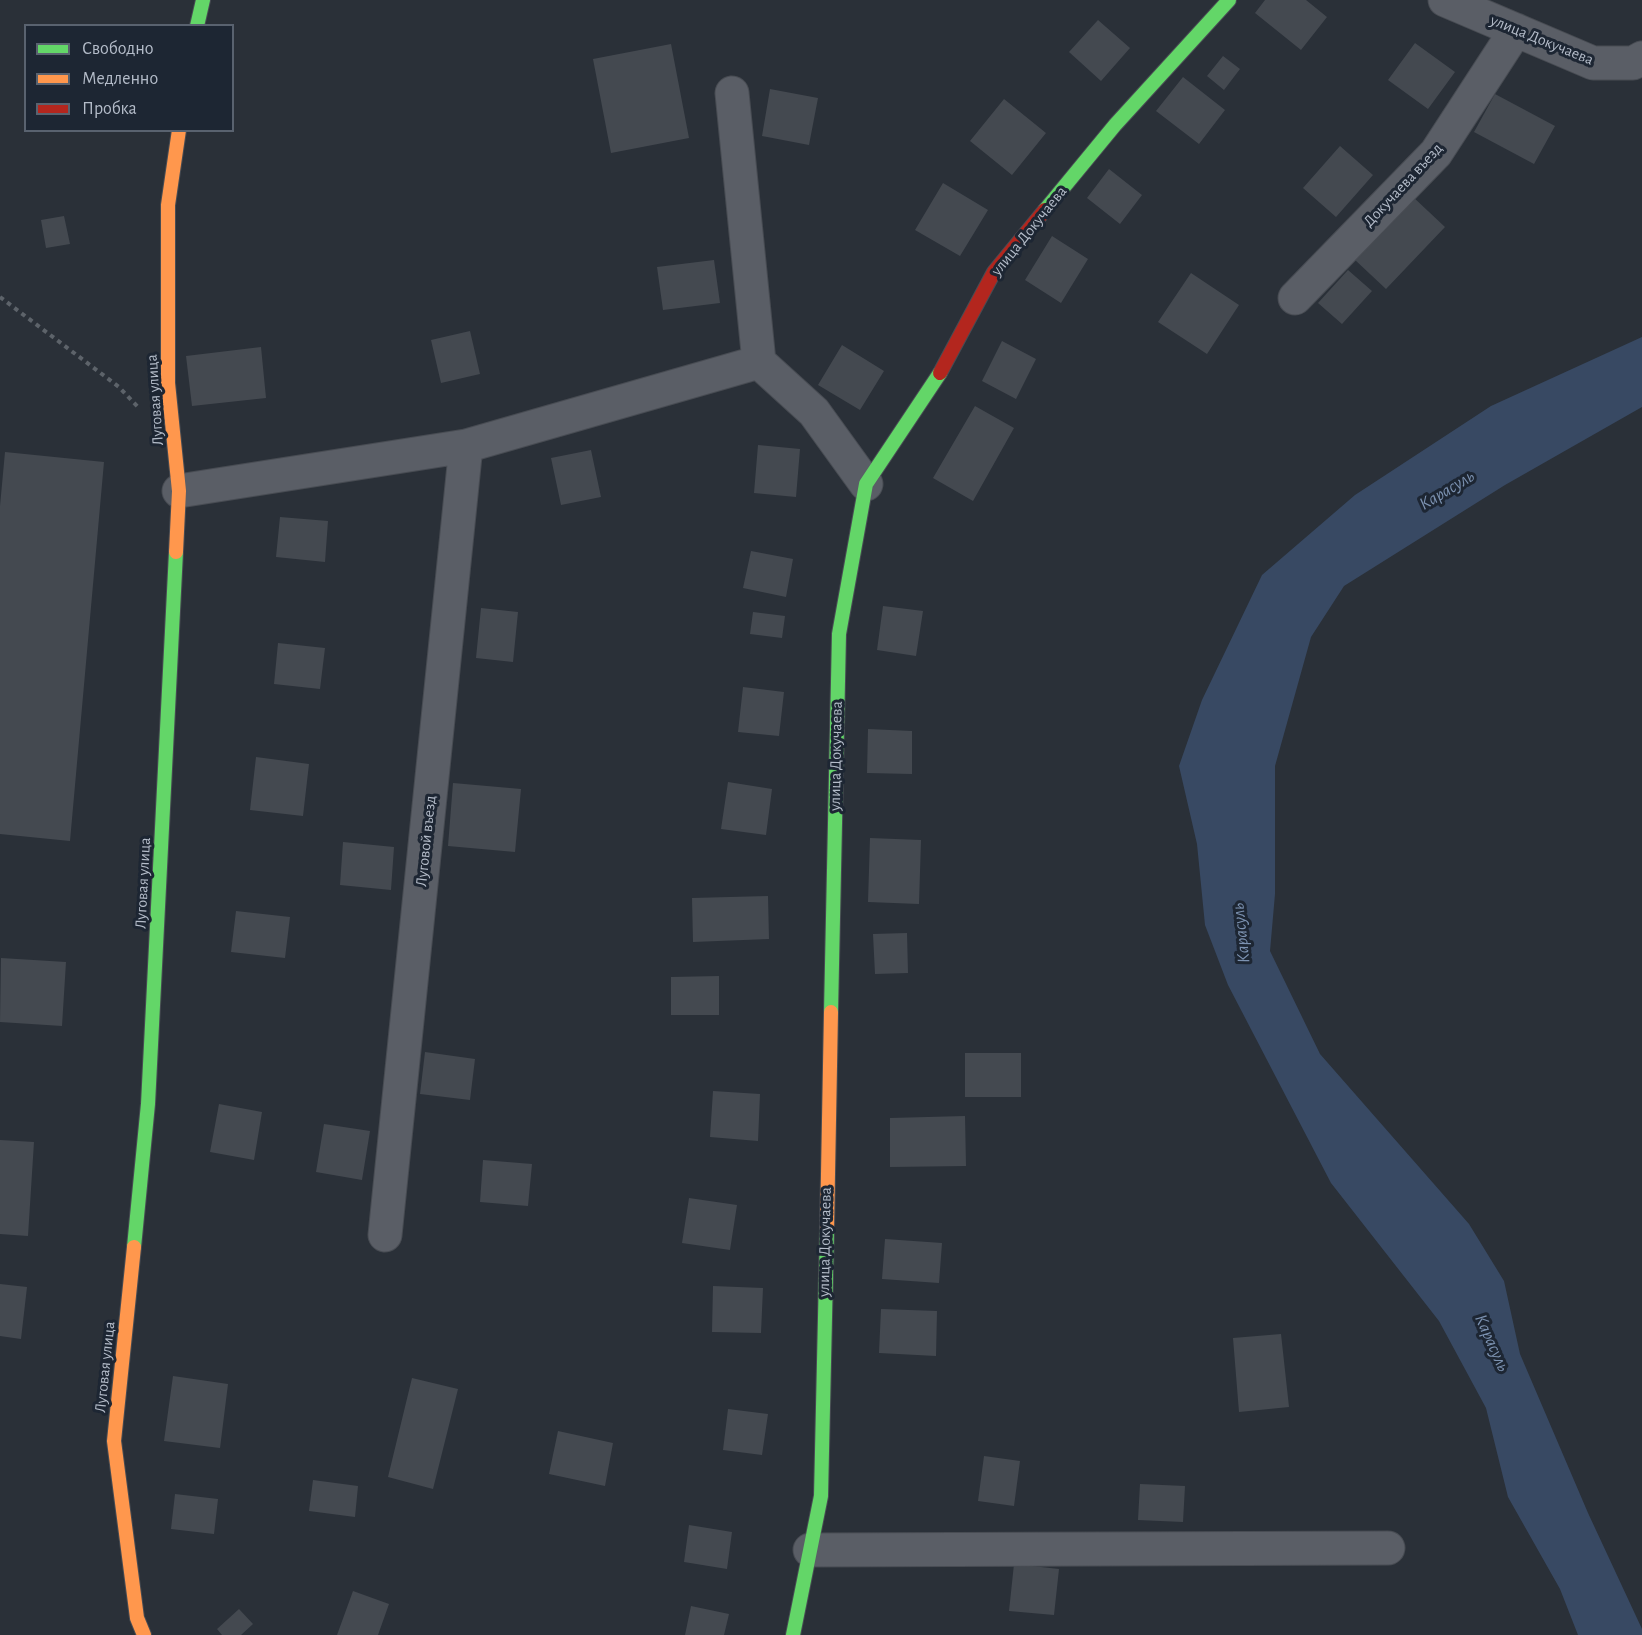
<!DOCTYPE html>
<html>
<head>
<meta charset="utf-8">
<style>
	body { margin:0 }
	#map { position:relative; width:1642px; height:1635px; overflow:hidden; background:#2a3038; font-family:"Alegreya Sans",sans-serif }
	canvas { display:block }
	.legend { position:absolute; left:24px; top:24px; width:210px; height:108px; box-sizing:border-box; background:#1d2633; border:2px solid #59626f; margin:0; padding:8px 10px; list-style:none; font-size:18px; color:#b4bcc9 }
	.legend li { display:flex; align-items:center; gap:12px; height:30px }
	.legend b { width:30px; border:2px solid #59626f }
</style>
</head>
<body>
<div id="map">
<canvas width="1642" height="1635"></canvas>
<ul class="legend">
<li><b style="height:8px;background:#63d668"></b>Свободно</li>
<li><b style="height:8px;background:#ff974d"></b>Медленно</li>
<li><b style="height:8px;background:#b3261e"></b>Пробка</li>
</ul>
</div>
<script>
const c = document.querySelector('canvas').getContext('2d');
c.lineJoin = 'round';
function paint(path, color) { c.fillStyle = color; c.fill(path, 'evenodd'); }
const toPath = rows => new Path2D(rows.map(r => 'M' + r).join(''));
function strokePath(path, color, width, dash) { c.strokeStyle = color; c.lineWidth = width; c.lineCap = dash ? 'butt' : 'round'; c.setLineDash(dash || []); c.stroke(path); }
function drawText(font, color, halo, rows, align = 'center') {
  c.font = font + ' "Alegreya Sans",sans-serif'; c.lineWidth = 6; c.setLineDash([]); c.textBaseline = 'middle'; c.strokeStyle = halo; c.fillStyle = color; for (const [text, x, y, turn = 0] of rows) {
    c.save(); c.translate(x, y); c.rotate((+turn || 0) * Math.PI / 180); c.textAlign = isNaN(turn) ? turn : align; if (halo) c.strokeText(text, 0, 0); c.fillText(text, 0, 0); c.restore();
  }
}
const water = toPath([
	[1642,337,1642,407,1505,485,1344,586,1311,637,1275,766,1275,894,1270,951,1320,1054,1469,1224,1504,1281,1520,1354,1588,1513,1642,1629,1642,1635,1578,1635,1560,1589,1508,1497,1486,1408,1439,1321,1331,1183,1228,985,1205,925,1197,844,1179,766,1202,700,1262,575,1355,495,1491,406]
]);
const building = toPath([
	[1265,0,1306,0,1327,17,1301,50,1255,13],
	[1098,20,1130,48,1101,81,1069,52],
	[1415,43,1455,72,1428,109,1388,80],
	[671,44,689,138,611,153,593,59],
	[1223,56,1240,69,1224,90,1207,76],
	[1183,77,1225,110,1199,144,1156,111],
	[770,89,818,98,809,145,762,136],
	[1495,94,1555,126,1534,164,1474,132],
	[1004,99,1046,133,1012,175,970,141],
	[1340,146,1373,175,1336,217,1303,188],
	[1109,169,1142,195,1120,224,1087,198],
	[943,183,988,210,960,256,915,230],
	[1412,196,1445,227,1386,289,1354,259],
	[64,216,70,244,46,248,41,220],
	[1052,236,1088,259,1061,303,1025,280],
	[714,260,720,303,663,310,657,267],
	[1348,270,1372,291,1342,324,1318,303],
	[1191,273,1239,305,1207,354,1158,322],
	[470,331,480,374,441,383,431,340],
	[1002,341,1036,359,1016,399,982,381],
	[842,345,884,371,860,410,818,385],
	[261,347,266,398,192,406,186,356],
	[975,406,1014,428,973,501,933,478],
	[758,445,800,449,796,497,754,493],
	[591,450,601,497,561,505,551,458],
	[5,452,104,462,70,841,0,834,0,506],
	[280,517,328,521,325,562,276,557],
	[751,551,793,559,786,597,743,588],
	[883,606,923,611,916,656,877,650],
	[481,608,518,612,513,662,476,658],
	[753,612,785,616,782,638,750,634],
	[278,643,325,648,320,689,274,684],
	[743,687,784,692,779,736,738,732],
	[868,729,912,731,912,774,867,773],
	[256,757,309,764,303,816,250,810],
	[728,782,772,789,766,835,721,829],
	[453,783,521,789,515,852,448,846],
	[870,838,921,840,919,904,868,902],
	[343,842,394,847,391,890,340,885],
	[768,896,769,939,693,942,692,898],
	[236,911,290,917,285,958,231,952],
	[907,933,908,973,875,974,873,934],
	[1,958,66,962,62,1026,0,1022],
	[719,976,719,1015,671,1015,671,977],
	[425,1052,475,1059,470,1100,420,1094],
	[965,1053,1021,1053,1021,1097,965,1097],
	[713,1091,760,1094,758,1141,710,1137],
	[219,1104,262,1112,254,1160,210,1152],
	[965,1116,966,1166,890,1167,890,1118],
	[324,1124,370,1131,362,1180,316,1172],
	[0,1140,34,1142,28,1236,0,1234],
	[483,1160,532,1164,528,1206,480,1202],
	[689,1198,737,1205,730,1250,682,1243],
	[885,1239,942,1243,939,1283,882,1279],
	[0,1284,27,1287,21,1339,0,1336],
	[713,1286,763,1288,761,1333,712,1332],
	[881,1309,937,1311,936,1356,879,1353],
	[1281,1334,1289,1407,1239,1412,1233,1338],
	[173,1376,228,1384,220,1448,164,1441],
	[412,1378,458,1389,433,1489,388,1477],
	[728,1409,768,1414,762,1455,723,1450],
	[558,1431,613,1443,605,1486,549,1474],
	[984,1456,1020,1461,1014,1506,978,1501],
	[313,1480,358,1486,355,1517,309,1511],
	[1140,1484,1185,1486,1183,1522,1138,1520],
	[175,1494,218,1499,214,1534,171,1529],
	[689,1525,732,1532,727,1569,684,1562],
	[1014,1564,1059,1569,1054,1615,1009,1611],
	[353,1591,389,1604,378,1635,337,1635],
	[691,1606,729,1614,724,1635,685,1635],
	[239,1609,253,1624,241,1635,222,1635,217,1629]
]);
const path = toPath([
	[0,297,119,387,138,407]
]);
const street = toPath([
	[1445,0,1593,63,1633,63,1642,58],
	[732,93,759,362],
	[1295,298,1436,153,1516,30],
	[179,491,466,446,759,362,814,412,866,484],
	[385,1235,466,446],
	[810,1550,1388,1548]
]);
const fast = toPath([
	[197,26,203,0],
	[1045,210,1115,125,1229,0],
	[831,1012,839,634,866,484,940,373],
	[134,1247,148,1104,176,552],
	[793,1635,821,1496,827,1228]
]);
const slow = toPath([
	[176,552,179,491,168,383,168,205,179,130],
	[827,1228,831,1012],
	[134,1247,114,1441,137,1618,144,1635]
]);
const jam = toPath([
	[940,373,994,272,1045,210]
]);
const streetNames = [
	["улица Докучаева",1542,40,22],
	["Докучаева въезд",1403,185,-47],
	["улица Докучаева",1029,231,-51],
	["Луговая улица",155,400,-94],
	["улица Докучаева",836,756,-89],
	["Луговой въезд",426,841,-84],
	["Луговая улица",143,883,-87],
	["улица Докучаева",825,1242,-89],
	["Луговая улица",105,1367,-84]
];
const waterNames = [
	["Карасуль",1447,490,-31],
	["Карасуль",1241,933,-96],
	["Карасуль",1492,1343,66]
];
paint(water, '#384963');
paint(building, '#444950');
strokePath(street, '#484c53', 35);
strokePath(fast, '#484c53', 16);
strokePath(slow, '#484c53', 16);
strokePath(jam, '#484c53', 16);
strokePath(path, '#5d636a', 4, [4.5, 4.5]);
strokePath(street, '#5a5e66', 33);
strokePath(fast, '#63d668', 14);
strokePath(slow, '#ff974d', 14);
strokePath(jam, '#b3261e', 14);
drawText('16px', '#b4bcc9', '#1d2633', streetNames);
drawText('italic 18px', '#7c92b1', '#1d2633', waterNames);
</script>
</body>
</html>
